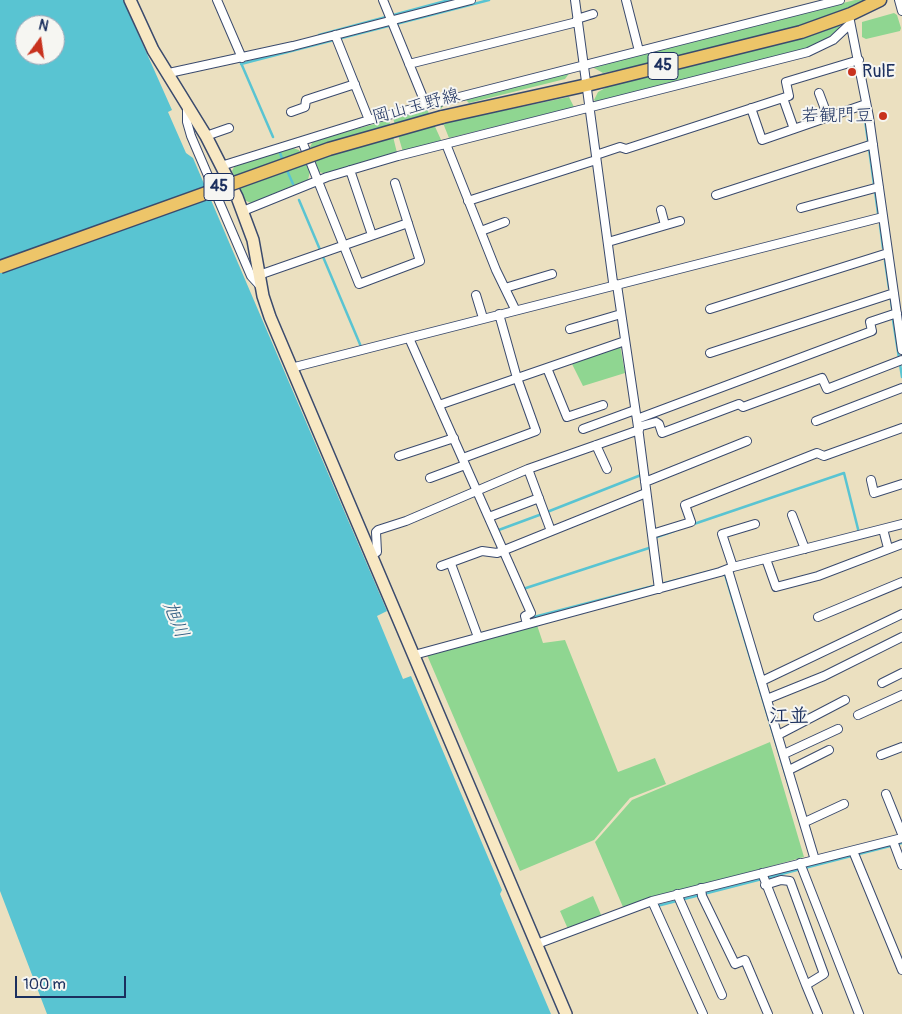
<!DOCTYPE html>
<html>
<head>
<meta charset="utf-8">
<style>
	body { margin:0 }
	#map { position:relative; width:902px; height:1014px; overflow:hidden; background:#ebe0c0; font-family:Pangolin,sans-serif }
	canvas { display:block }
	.north { position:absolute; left:15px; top:15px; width:50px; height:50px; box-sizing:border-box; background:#f6f6f2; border:1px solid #9ea6b7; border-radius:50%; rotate:14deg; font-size:14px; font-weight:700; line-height:20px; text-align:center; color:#1b2f5e }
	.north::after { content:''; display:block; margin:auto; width:18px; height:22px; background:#c8321e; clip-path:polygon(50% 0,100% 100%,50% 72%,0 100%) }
	.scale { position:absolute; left:15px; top:976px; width:111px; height:22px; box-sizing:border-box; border:2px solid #1b2f5e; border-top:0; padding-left:6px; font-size:15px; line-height:18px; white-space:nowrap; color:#1b2f5e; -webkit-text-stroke:4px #f6f6f2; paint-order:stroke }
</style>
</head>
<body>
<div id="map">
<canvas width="902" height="1014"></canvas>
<div class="north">N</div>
<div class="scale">100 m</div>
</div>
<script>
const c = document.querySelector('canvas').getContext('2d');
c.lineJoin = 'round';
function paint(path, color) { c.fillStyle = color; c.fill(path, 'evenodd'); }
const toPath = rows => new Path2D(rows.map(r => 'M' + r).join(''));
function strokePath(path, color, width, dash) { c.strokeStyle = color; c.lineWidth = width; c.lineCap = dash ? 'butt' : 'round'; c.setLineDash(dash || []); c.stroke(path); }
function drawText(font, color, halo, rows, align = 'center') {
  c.font = font + ' Pangolin,"Klee One",sans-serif'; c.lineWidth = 4; c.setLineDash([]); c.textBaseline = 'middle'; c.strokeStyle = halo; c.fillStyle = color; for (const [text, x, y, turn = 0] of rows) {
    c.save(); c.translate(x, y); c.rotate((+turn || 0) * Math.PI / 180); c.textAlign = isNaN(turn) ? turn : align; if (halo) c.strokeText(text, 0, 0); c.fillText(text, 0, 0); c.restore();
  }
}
const green = toPath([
	[855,0,869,0,818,21,667,60,603,73,594,68,594,66],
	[894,13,897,15,901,28,900,31,866,39,862,37,862,22],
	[836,26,840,26,839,30,819,43,805,50,596,102,594,100,598,92,609,86],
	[571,71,565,79,469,103,466,100,443,106,441,109,438,105],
	[569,97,574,107,449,138,443,123],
	[427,109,442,142,403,152,393,118],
	[389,120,397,153,327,174,319,172,310,147,313,141],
	[290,147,299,150,310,171,308,180,251,203,244,200,232,171,235,165],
	[620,345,625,373,583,386,571,362],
	[537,625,543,643,565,640,618,772,655,758,666,784,630,798,594,840,520,871,427,655],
	[770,742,804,857,623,907,595,842,632,800],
	[593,896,602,917,568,929,560,911]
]);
const water = toPath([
	[0,0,123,0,172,110,168,112,186,153,193,158,387,611,377,616,403,679,411,676,502,890,500,894,551,1014,47,1014,0,891],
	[25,25,55,25,55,55,25,55]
]);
const stream = toPath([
	[319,35,449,0],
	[241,63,273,137],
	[241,64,489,0],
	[865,120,878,213],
	[280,153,283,161],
	[286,168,293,184],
	[299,200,362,349],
	[880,225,883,248],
	[885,261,889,288],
	[891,300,892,308],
	[893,320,899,358],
	[900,364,902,377],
	[547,512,641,475],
	[691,525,844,473,859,533],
	[496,531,542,514],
	[654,538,674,531],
	[523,589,649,548],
	[529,616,530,618,723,568,791,793],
	[657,906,902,843]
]);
const street = toPath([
	[217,0,242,58],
	[383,0,426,105],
	[575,0,613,282,617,285,638,427,659,589],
	[626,0,639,51],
	[899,0,902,11],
	[577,19,593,14],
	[850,21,869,117,902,350],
	[335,35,369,120],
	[409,64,577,22],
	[169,73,293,46,471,0],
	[819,93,828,117],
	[783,98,794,129],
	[187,105,187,122,191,136,251,276,261,287],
	[751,108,762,140,866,104],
	[291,112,305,107,306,100,355,84],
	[206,136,229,128],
	[302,141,359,284,420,261,395,183],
	[446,144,496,270,515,309],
	[596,155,620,147,626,149,789,96,786,82,859,60],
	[221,166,369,120,840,0],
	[350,170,372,235],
	[716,195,873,144],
	[468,201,596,160],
	[801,208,879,187],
	[661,210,665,225],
	[243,211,327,177,398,156,808,52,833,40,850,24],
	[481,231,505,222],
	[608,242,680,221],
	[259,275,408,223],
	[505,288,552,274],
	[476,295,483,318],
	[710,309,888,253],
	[570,329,621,314],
	[409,338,531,613,525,616,527,624],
	[710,353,894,293],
	[291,368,883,217],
	[547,368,567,417,603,405],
	[439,405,625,341],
	[637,419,872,331,870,322,897,313],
	[816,421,902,388],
	[638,427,656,422,659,424,662,433,739,404,743,407,822,378,827,389,902,360],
	[583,429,635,410],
	[596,445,607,469],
	[399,456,454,438],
	[463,458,536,431,517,378,499,314],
	[528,469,639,430],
	[430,478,465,465],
	[871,480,874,493,902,484],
	[645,482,747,441],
	[792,515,805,549],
	[489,517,539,498],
	[883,529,888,548],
	[652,534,691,522,685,505,817,453,824,456,902,428],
	[371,555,377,552,376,532,378,530,406,521,528,469,551,531],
	[766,559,776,587,818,576,902,544],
	[451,564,478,637],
	[441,566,482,551,497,553,646,493],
	[733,567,722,534,755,524],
	[728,570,815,860],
	[818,617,902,582],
	[414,655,720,572,733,567,902,524],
	[762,681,902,614],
	[882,683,902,673],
	[767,699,824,676,902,637],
	[858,715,902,695],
	[778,735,845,700],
	[784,754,838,729],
	[881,755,902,747],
	[789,770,829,750],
	[886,794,902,834],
	[805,822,844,804],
	[893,841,902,865],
	[853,851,902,970],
	[800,863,859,1014],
	[762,873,806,985],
	[765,885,781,880,790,881,824,974,806,985,818,1014],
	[701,888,702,896,735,964,745,960,768,1014],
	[677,894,722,995],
	[652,901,703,1014],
	[537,944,652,901,902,838]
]);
const secondary = toPath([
	[130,0,153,50,206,136,237,197,253,240,263,296,270,317,566,1014]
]);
const primary = toPath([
	[442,117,587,85,801,32,851,14,880,0]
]);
const primaryBridge = toPath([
	[0,267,329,149,442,117]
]);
const markers = [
	[852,72,5,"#c8321e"],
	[883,116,5,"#c8321e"]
];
const shields = [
	[663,66,30],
	[219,187,30]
];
const shieldNames = [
	["45",663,66],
	["45",219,187]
];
const poiNames = [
	["RulE",862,72],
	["若観門豆",873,116,"right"]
];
const streetNames = [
	["岡山玉野線",416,107,-15]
];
const waterNames = [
	["旭川",175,620,68]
];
const quarterNames = [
	["江並",789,717]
];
paint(green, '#8fd691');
paint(water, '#59c4d2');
strokePath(stream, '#59c4d2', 2.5);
strokePath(street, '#3a4a6d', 10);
strokePath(secondary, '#3a4a6d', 14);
strokePath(primary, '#3a4a6d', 15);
strokePath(street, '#fff', 8);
strokePath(secondary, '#f8e8c3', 11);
strokePath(primary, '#edc569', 12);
strokePath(primaryBridge, '#3a4a6d', 15, []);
strokePath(primaryBridge, '#edc569', 12);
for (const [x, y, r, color] of markers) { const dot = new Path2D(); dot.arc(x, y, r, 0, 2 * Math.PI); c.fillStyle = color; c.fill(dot); strokePath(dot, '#f6f6f2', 2); }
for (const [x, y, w] of shields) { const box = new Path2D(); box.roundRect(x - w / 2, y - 13.5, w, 27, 4); c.fillStyle = '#f6f6f2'; c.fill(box); strokePath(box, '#1b2f5e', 1); }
drawText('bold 16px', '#1b2f5e', null, shieldNames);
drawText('18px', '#1b2f5e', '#f6f6f2', poiNames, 'left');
drawText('18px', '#1b2f5e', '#f6f6f2', streetNames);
drawText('italic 19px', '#2e5c81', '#f6f6f2', waterNames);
drawText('bold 20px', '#1b2f5e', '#f6f6f2', quarterNames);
</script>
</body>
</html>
